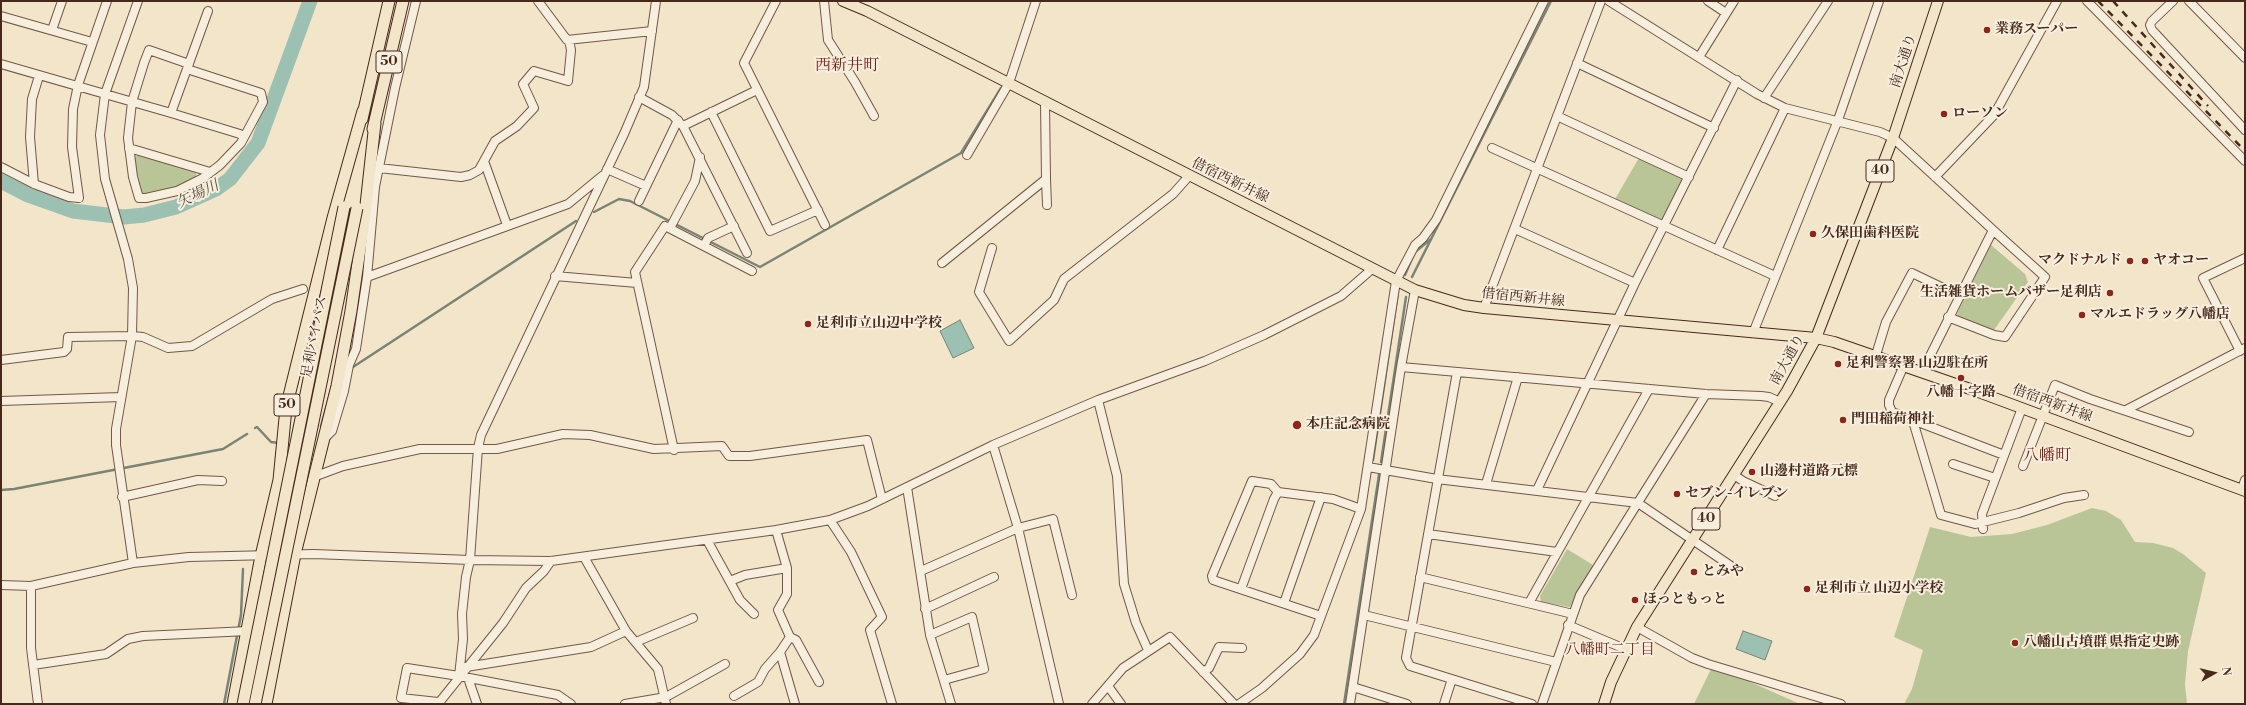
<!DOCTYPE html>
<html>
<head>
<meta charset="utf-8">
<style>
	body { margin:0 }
	#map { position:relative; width:2246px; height:705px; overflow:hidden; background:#f2e5ca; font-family:"Libre Bodoni",serif }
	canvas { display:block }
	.frame { position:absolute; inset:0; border:2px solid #47291b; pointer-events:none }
	.north { position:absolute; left:2194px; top:653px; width:40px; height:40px; -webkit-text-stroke:3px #f7eedd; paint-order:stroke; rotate:82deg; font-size:11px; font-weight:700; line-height:16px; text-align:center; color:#47291b }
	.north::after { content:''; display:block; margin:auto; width:14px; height:18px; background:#47291b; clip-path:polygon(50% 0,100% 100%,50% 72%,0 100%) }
</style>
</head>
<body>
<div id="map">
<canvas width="2246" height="705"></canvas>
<div class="frame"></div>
<div class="north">N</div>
</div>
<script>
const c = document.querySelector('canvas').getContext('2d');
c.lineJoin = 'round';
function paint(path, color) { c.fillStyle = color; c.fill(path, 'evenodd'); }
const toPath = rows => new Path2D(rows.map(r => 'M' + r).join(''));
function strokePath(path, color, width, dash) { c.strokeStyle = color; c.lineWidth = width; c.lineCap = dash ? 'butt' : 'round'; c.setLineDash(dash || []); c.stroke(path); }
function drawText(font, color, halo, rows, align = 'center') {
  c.font = font + ' "Libre Bodoni","Noto Serif JP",serif'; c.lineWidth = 4; c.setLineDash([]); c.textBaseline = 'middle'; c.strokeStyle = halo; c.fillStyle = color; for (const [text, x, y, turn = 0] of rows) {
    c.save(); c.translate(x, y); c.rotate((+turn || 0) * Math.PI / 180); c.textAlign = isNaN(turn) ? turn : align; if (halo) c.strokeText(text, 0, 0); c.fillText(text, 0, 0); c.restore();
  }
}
const green = toPath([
	[138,155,196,172,197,179,175,189,146,195,140,192,133,159],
	[1639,158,1684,178,1663,221,1615,199],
	[1991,245,2025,274,2028,282,1994,330,1960,319,1957,314],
	[2092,508,2106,511,2121,520,2135,542,2153,543,2173,548,2183,554,2206,573,2188,651,2185,684,2187,704,1904,704,1912,689,1923,650,1894,637,1930,527,1971,537,2012,534,2047,525],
	[1567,549,1593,565,1573,605,1569,607,1541,602,1540,596],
	[1711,669,1746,680,1800,704,1694,704]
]);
const water = toPath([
	[960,320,974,348,953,358,940,331,960,320],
	[1743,631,1772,641,1765,660,1736,649,1743,631]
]);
const stream = toPath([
	[594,212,619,199,630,201,760,267,961,153,1001,88],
	[1415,252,1431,239],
	[1405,275,1413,256],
	[1412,277,1551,1],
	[350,369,576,221],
	[321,426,334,379],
	[255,428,257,427,271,442,279,443],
	[1373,460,1398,292],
	[1381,462,1406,297],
	[1,490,14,489,223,449,247,434],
	[224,704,241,615,243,569],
	[1344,704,1379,475]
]);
const river = toPath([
	[1,181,28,195,73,211,124,217,144,215,176,207,216,189,230,179,258,143,310,1]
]);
const minor = toPath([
	[538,1,567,40,652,31],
	[776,1,744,63,825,225],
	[824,1,828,40,855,82,874,116],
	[1609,1,1757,94,1785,108,1880,132,1893,138,1993,230,1922,372],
	[1708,1,1726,13],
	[2087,1,2245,161],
	[2173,1,2152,21,2150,25,2152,30,2245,130],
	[2189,1,2245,58],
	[1,16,92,42],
	[52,30,62,1],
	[1699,57,1734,1],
	[1577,63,1714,128],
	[1,64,171,113,240,134,244,137],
	[187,69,261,93,263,102,241,143,220,165,203,178,177,191,146,198,139,198,133,177,128,138,132,102,144,63,149,50,189,64],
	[639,97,672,115,683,126,747,253],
	[1764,98,1828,1],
	[711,112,770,231,818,210],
	[171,113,208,11],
	[1557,116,1689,177],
	[683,126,757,90],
	[129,148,210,172],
	[1492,148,1775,276],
	[967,155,1009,83,1036,1],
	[484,161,507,225],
	[1,167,34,184,69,197,79,198,72,147,73,109,78,85,107,1],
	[379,168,461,177,470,175,479,170,495,141,517,126,534,108,523,84,534,71,568,81,571,50,569,40],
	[607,169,646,186],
	[1935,177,1994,115,2057,1],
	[1046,179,1047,205],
	[34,184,30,137,32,99,39,76],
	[639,201,678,120],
	[670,228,695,181,700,157],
	[1515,229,1635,283],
	[704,246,708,238,734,226],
	[992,248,979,292,1009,341,1054,300,1064,279,1173,194,1189,176],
	[1717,250,1785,108],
	[942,263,1046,179,1045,102],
	[555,276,637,283],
	[367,277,568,204,602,176],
	[1484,308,1601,1],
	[1948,317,1994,335,2005,337,2045,277,1993,230],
	[1753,333,1838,120,1879,1],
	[2240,351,2203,278,2245,258],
	[1876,355,1886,322,1912,273,1960,296],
	[1,360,64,352,67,349,68,337,132,336,143,337,168,348,192,346,272,299,303,289],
	[1904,365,1889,400,1889,405,1892,412,2004,455],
	[1401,367,1706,394,1761,396,1769,397,1780,402],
	[1457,372,1406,658,1410,666,1532,704],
	[1098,400,1117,476,1124,584,1136,623,1148,650],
	[1,401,121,397],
	[2126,410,2245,348],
	[1913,421,1941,515,1975,524,2019,513,2064,498,2084,495],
	[325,438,332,431,344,391,349,365,356,349,367,277,375,187,395,88,416,1],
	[993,445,1018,528,1059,704],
	[674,450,635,272,665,226,752,271],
	[1953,464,1995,478],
	[2023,466,2055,385,2090,399,2189,432],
	[1368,467,1437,479,1638,503,1731,566],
	[1734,475,1743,481,1775,496],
	[316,476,343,466,420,449,497,449,563,434,590,435,654,449,722,446,729,456,750,456,867,440,882,499],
	[1486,484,1518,377],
	[907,487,930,635,951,704],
	[2242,489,2245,480],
	[1537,490,1635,283,1737,80],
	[122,497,198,480,222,481],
	[830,520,851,552,882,617,870,630,892,704],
	[1983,529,1982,514,2022,408],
	[776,530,787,568,787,594,778,610,790,637,780,652,795,704],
	[1428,534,1557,552],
	[707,540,740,600,754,614],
	[584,557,626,631,658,669,666,704],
	[133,563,116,445,116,429,132,336,133,288,128,259,105,179,100,135,105,94,138,1],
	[921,571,1018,528,1053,519,1072,595],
	[1420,577,1573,614],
	[730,581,745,575,787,568],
	[1,585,31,586,133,563,189,557,314,554,470,560,551,561,776,530,830,520,868,506,993,445,1098,400,1205,361,1264,335,1341,296,1372,269],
	[31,586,31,648,38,704],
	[1241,589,1274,499,1278,492],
	[1284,603,1321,497],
	[1529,603,1649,389],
	[925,609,994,577],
	[1364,615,1556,662],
	[1321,616,1213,580,1212,576,1252,481,1271,484,1278,492,1333,499,1361,509],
	[1568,625,1625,649],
	[1637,627,1692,658,1708,664,1841,704],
	[930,635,972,617,984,669,944,680],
	[790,637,796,640,819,682],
	[636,642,693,618],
	[33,665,106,654,128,639,143,636,248,631],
	[466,667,591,647,626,631],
	[1203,672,1209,668,1219,647,1242,648],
	[468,678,477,704],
	[1108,686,1121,704],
	[1353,687,1407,704],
	[734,696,758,682,765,669,780,652],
	[438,702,401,698,407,668,459,676],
	[438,704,503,623,526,588,544,571,551,561],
	[571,704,558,695,459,676,463,639,462,614,466,577,470,560,478,448,481,435,624,134,644,87,656,1],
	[625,704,666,697,725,664],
	[1092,704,1123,668,1170,637,1234,704],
	[1239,704,1262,688,1300,654,1314,635,1361,509,1396,281,1415,245,1423,238,1436,220,1544,1],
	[1350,704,1401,367,1415,290],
	[1444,704,1452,679],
	[1542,704,1580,595,1706,394]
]);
const major = toPath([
	[843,1,867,11,1415,290,1464,305,1484,308,1816,338,1834,342,1973,390,2245,491],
	[1604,704,1611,682,1637,627,1787,391,1816,338,1893,138,1938,1]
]);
const highway = toPath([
	[362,119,389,1],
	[373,129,403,1],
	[233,704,261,556,279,480,286,408,333,218,363,111],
	[266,704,295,554,337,386,351,311,365,214,375,123]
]);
const rail = toPath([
	[2098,1,2245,151],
	[2113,1,2208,106]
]);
const highwayBridge = toPath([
	[243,704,344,207],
	[255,704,357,208]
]);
const markers = [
	[1987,30,4,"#8f2418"],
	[1944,114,4,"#8f2418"],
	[1813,234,4,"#8f2418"],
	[2130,261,4,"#8f2418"],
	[2145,261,4,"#8f2418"],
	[2110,293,4,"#8f2418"],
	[2082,315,4,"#8f2418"],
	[808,324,4,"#8f2418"],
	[1838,364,4,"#8f2418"],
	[1961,378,4,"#8f2418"],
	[1843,420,4,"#8f2418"],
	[1297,425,5,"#8f2418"],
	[1752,472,4,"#8f2418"],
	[1677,494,4,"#8f2418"],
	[1694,572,4,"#8f2418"],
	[1807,589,4,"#8f2418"],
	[1635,600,4,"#8f2418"],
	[2015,643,4,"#8f2418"]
];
const shields = [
	[389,62,26],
	[1880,171,28],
	[287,405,26],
	[1706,519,28]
];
const shieldNames = [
	["50",389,62],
	["40",1880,171],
	["50",287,405],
	["40",1706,519]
];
const poiNames = [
	["業務スーパー",1995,30],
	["ローソン",1952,114],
	["久保田歯科医院",1821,234],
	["マクドナルド",2122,261,"right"],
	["ヤオコー",2153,261],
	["生活雑貨ホームバザー足利店",2102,293,"right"],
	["マルエドラッグ八幡店",2090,315],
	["足利市立山辺中学校",816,324],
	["足利警察署 山辺駐在所",1846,364],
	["八幡十字路",1961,393,"center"],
	["門田稲荷神社",1851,420],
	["本庄記念病院",1306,425],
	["山邊村道路元標",1760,472],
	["セブン-イレブン",1685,494],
	["とみや",1702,572],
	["足利市立 山辺小学校",1815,589],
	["ほっともっと",1643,600],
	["八幡山古墳群 県指定史跡",2023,643]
];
const streetNames = [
	["南大通り",1904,61,-72],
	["借宿西新井線",1230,181,26],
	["借宿西新井線",1523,298,6],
	["足利バイパス",315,337,-79],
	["南大通り",1788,360,-61],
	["借宿西新井線",2052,404,20]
];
const waterNames = [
	["矢場川",198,195,-26]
];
const neighbourhoodNames = [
	["八幡町二丁目",1610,650]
];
const quarterNames = [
	["西新井町",847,66],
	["八幡町",2047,456]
];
paint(green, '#bac597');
paint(water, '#9cc0b1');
strokePath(water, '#7a8475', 1);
strokePath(stream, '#7a8475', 2.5);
strokePath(river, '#9cc0b1', 15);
strokePath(minor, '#725847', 10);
strokePath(major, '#47291b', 12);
strokePath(highway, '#47291b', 13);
strokePath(minor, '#f7eedd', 8);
strokePath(major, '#f2e5ca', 10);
strokePath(highway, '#f2e5ca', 11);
strokePath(rail, '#47291b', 2.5, [7, 7]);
strokePath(highwayBridge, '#47291b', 13, []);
strokePath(highwayBridge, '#f2e5ca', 11);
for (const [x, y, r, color] of markers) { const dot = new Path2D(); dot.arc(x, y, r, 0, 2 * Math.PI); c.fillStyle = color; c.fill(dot); strokePath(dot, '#f7eedd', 1.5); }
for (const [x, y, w] of shields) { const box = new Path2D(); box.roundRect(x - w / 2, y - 11, w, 22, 3); c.fillStyle = '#f7eedd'; c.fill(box); strokePath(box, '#47291b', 1); }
drawText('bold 13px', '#47291b', null, shieldNames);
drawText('bold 14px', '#47291b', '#f7eedd', poiNames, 'left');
drawText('14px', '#47291b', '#f7eedd', streetNames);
drawText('italic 15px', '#5c4f40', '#f7eedd', waterNames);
drawText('15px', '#7a1f14', '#f7eedd', neighbourhoodNames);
drawText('16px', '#7a1f14', '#f7eedd', quarterNames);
</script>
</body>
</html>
